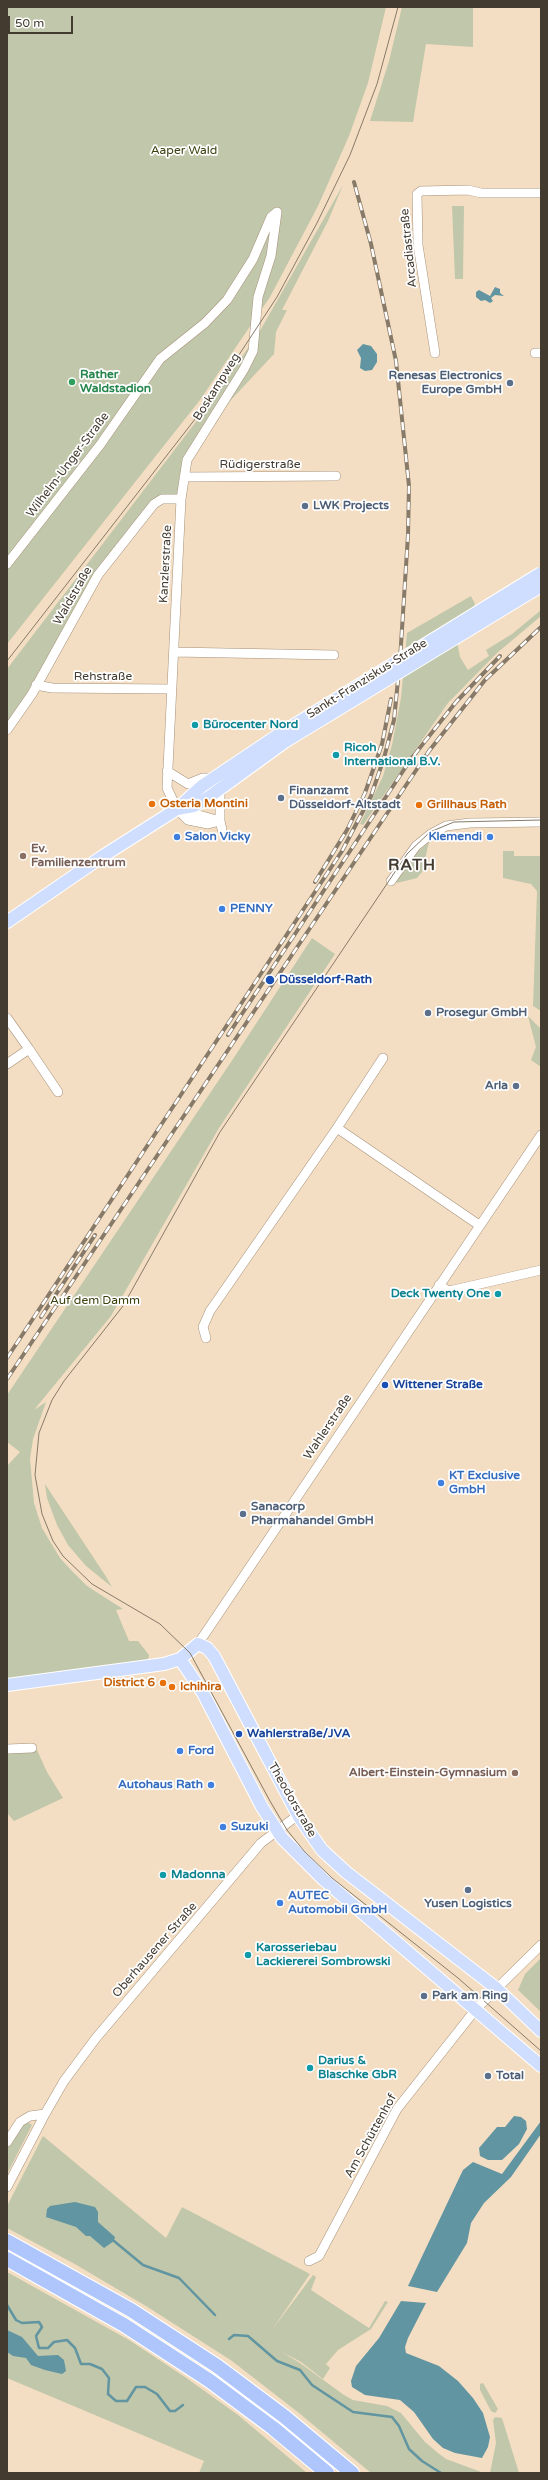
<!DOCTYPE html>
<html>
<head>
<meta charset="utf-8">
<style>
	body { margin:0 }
	#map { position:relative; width:548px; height:2480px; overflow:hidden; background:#f4dec3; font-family:"Varela Round",sans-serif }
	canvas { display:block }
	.frame { position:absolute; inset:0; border:8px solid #433b30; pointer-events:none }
	.scale { position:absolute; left:8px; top:16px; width:65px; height:18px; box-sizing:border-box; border:2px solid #433b30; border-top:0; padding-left:5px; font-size:12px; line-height:14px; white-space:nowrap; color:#433b30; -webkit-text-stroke:3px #fff; paint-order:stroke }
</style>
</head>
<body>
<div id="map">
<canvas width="548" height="2480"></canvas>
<div class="frame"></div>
<div class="scale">50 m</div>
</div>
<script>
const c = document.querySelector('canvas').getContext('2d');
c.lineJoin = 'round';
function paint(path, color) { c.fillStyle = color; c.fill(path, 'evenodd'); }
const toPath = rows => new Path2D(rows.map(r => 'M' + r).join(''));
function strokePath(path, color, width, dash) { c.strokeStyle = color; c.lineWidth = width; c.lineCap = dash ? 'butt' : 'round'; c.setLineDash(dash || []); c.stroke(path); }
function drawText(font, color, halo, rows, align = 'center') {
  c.font = font + ' "Varela Round",sans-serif'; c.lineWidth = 3.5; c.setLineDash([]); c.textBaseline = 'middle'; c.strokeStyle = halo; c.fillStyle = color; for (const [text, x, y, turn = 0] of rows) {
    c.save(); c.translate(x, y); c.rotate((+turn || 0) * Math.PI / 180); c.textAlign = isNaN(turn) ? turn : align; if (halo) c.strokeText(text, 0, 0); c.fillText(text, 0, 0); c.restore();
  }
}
const green = toPath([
	[7,7,386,7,368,83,349,136,318,206,270,297,200,400,7,644],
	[402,7,473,7,473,47,426,44,413,122,370,121,389,61],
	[343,185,328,221,282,310,287,310,276,332,274,354,230,401,190,463,177,496,162,498,100,570,35,683,7,727,7,669,208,406,261,329],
	[452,206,464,206,463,279,455,279],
	[471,596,475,604,457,641,460,657,468,670,489,656,486,650,512,634,541,610,541,616,497,653,448,703,363,825,360,824,383,776,392,745,401,698,407,633],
	[429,842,422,872,417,878,397,883,396,881,416,853],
	[503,851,514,851,514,856,541,856,541,1011,533,1006,537,891,531,884,503,878],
	[312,938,335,954,219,1128,111,1316,34,1410,46,1402,33,1439,30,1459,34,1503,42,1528,60,1558,71,1570,87,1586,123,1609,116,1610,129,1641,138,1641,149,1655,148,1660,7,1679,7,1466,20,1452,7,1442,7,1395,231,1062],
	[528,1016,541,1029,541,1067,531,1060,536,1047],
	[45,1484,105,1575,112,1587,86,1566,68,1545,57,1525,47,1498],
	[37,1750,47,1772,63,1798,14,1821,7,1813,7,1754],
	[541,1958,541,2012,518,1990,525,1974],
	[28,2122,32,2125,7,2174,7,2148,22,2125],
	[43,2136,166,2238,182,2207,310,2274,272,2330,313,2275,316,2277,311,2290,369,2328,385,2301,388,2302,371,2329,338,2350,326,2364,330,2368,323,2379,301,2362,280,2351,300,2363,344,2395,353,2400,387,2406,401,2413,425,2442,438,2453,446,2459,484,2473,371,2473,299,2413,232,2361,146,2306,73,2263,7,2228,7,2206],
	[7,2272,129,2340,185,2377,238,2415,307,2473,199,2473,204,2461,7,2378],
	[483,2383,498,2409,495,2413,491,2411,480,2390,480,2384],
	[495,2417,502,2418,519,2473,490,2473,496,2443,493,2420]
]);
const water = toPath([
	[495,287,500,289,500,293,504,296,495,295,491,298,493,301,490,303,485,300,481,301,476,297,476,292,479,290,490,296],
	[363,344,371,346,377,354,377,362,372,370,365,371,360,368,361,358,357,350],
	[514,2116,521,2117,526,2121,527,2129,519,2144,502,2160,488,2160,480,2156,479,2148,497,2127,505,2127],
	[541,2121,541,2134,511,2177,484,2203,471,2223,467,2243,437,2292,408,2286,463,2170,473,2162,502,2174],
	[75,2202,95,2207,98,2212,98,2222,115,2237,114,2241,104,2248,90,2236,86,2236,76,2227,46,2217,47,2209,50,2206],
	[401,2301,426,2303,408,2338,405,2347,406,2353,439,2366,458,2381,473,2398,483,2413,490,2437,488,2447,482,2458,455,2453,443,2448,433,2439,414,2412,400,2400,365,2395,352,2387,351,2381,356,2366,379,2338],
	[7,2330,22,2337,38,2356,58,2355,64,2360,66,2371,62,2374,45,2370,31,2365,26,2358,13,2356,7,2352]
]);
const stream = toPath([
	[114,2241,143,2265,179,2278,215,2315],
	[7,2305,16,2320,22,2323,39,2322,42,2327,36,2336,39,2348,48,2348,54,2342,67,2340,75,2348,81,2364,90,2364,102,2369,109,2378,108,2394,116,2401,127,2401,136,2387,145,2387,157,2394,170,2411,175,2411,183,2405],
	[229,2339,234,2335,248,2336,277,2361,300,2370,312,2385,353,2412,392,2417,399,2426,409,2449,422,2461,441,2473]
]);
const minor = toPath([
	[435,353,418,245,417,194,421,191,468,190,481,193,541,193],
	[535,353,541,353],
	[184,477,336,476],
	[7,564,100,445,160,359,205,323,227,300,253,259,271,217,277,212],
	[174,652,334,655],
	[36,685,52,688,171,689],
	[7,730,32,694,98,575,154,504,162,499,181,499],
	[167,771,188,784,203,778,213,778],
	[181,810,220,821],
	[220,821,208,824,188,820,177,809,167,788,181,499,187,460,244,369,253,351,258,297,271,256,277,212],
	[222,829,220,821,220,794,223,786],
	[391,881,416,846,431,834,446,826,470,823,541,822],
	[7,1018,29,1049,7,1064],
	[29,1049,58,1092],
	[337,1128,479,1225],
	[439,1285,449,1291,541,1270],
	[206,1338,203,1327,210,1311,337,1128,383,1058],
	[198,1644,541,1135],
	[7,1749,32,1748],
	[7,2142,20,2122,30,2116,45,2114],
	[7,2187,45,2114,64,2081,96,2038,261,1843,298,1815],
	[309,2261,319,2256,397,2109,476,2009,541,1945]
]);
const major = toPath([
	[177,809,194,806,202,802,286,741],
	[7,922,103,856,177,809,202,786,281,733],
	[180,1659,203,1693,262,1807,282,1838,324,1880,541,2066],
	[7,1685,164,1664,180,1659,198,1644,207,1648,214,1656,299,1817,322,1850,346,1872,496,1988,541,2031]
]);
const highway = toPath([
	[7,2241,131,2310,217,2366,285,2417,352,2473],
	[7,2259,124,2325,210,2381,273,2428,327,2473]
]);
const tram = toPath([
	[7,661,206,405,277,297,317,223,350,155,377,84,398,7],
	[541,820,454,822,430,832,407,854,220,1132,123,1306,64,1381,52,1400,39,1433,35,1475,42,1514,53,1541,63,1556,92,1584,160,1624,190,1653,270,1801,287,1830,304,1851,332,1878,458,1978,541,2051]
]);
const rail = toPath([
	[315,882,347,830,365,793,382,744,391,699],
	[228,1035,411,759,456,702,500,656],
	[41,1317,95,1235],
	[7,1358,342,851,371,796,384,758,394,720,400,660,408,535,409,486,396,361,371,244,354,182],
	[7,1379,429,751,485,680,541,627]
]);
const majorBridge = toPath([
	[281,733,541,573],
	[286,741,541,586]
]);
const markers = [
	[72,382,4,"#2e9e5b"],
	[510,383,4,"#5c6f8a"],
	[305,506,4,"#5c6f8a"],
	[195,725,4,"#0f9aa8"],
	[336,755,4,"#0f9aa8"],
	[281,798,4,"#5c6f8a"],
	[152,804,4,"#e8710a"],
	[419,805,4,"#e8710a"],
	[177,837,4,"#3f7fe0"],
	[490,837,4,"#3f7fe0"],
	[23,856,4,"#8d6e63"],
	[222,909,4,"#3f7fe0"],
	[270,980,5,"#1a4fb4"],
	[428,1013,4,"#5c6f8a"],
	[516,1086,4,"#5c6f8a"],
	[498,1294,4,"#0f9aa8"],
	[385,1385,4,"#1a4fb4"],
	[441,1483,4,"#3f7fe0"],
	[243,1514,4,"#5c6f8a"],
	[163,1683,4,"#e8710a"],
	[172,1687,4,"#e8710a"],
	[239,1734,4,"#1a4fb4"],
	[180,1751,4,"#3f7fe0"],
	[515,1773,4,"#8d6e63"],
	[211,1785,4,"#3f7fe0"],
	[223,1827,4,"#3f7fe0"],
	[163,1875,4,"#0f9aa8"],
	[468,1890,4,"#5c6f8a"],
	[280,1903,4,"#3f7fe0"],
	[248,1955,4,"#0f9aa8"],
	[424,1996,4,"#5c6f8a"],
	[310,2068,4,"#0f9aa8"],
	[488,2076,4,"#5c6f8a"]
];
const parkNames = [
	["Aaper Wald",184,151],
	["Auf dem Damm",95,1301]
];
const streetNames = [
	["Arcadiastraße",409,248,-96],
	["Boskampweg",217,387,-58],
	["Wilhelm-Unger-Straße",68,465,-53],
	["Rüdigerstraße",260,465],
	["Kanzlerstraße",166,564,-87],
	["Waldstraße",73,596,-60],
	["Rehstraße",103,677],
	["Sankt-Franziskus-Straße",367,679,-32],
	["Wahlerstraße",328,1427,-56],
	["Theodorstraße",292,1800,60],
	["Oberhausener Straße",155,1950,-49],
	["Am Schüttenhof",371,2136,-61]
];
const leisureNames = [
	["Rather",80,375],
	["Waldstadion",80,389]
];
const serviceNames = [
	["Renesas Electronics",502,376,"right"],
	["Europe GmbH",502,390,"right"],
	["LWK Projects",313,506],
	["Finanzamt",289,791],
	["Düsseldorf-Altstadt",289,805],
	["Prosegur GmbH",436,1013],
	["Arla",508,1086,"right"],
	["Sanacorp",251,1507],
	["Pharmahandel GmbH",251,1521],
	["Yusen Logistics",468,1904,"center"],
	["Park am Ring",432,1996],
	["Total",496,2076]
];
const cultureNames = [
	["Bürocenter Nord",203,725],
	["Ricoh",344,748],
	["International B.V.",344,762],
	["Deck Twenty One",490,1294,"right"],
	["Madonna",171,1875],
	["Karosseriebau",256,1948],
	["Lackiererei Sombrowski",256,1962],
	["Darius &",318,2061],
	["Blaschke GbR",318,2075]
];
const foodNames = [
	["Osteria Montini",160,804],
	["Grillhaus Rath",427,805],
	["District 6",155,1683,"right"],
	["Ichihira",180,1687]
];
const shopNames = [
	["Salon Vicky",185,837],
	["Klemendi",482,837,"right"],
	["PENNY",230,909],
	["KT Exclusive",449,1476],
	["GmbH",449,1490],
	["Ford",188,1751],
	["Autohaus Rath",203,1785,"right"],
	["Suzuki",231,1827],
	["AUTEC",288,1896],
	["Automobil GmbH",288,1910]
];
const educationNames = [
	["Ev.",31,849],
	["Familienzentrum",31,863],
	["Albert-Einstein-Gymnasium",507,1773,"right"]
];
const transitNames = [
	["Düsseldorf-Rath",279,980],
	["Wittener Straße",393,1385],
	["Wahlerstraße/JVA",247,1734]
];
const districtNames = [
	["RATH",412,866]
];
paint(green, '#c1c7aa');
paint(water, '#6195a1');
strokePath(stream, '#6195a1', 2.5);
strokePath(minor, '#a69179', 10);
strokePath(major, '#fff', 14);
strokePath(highway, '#fff', 16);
strokePath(minor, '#fff', 9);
strokePath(major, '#cfddfe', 12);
strokePath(highway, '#afc6fd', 14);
strokePath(tram, '#877a68', 1);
strokePath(rail, '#877a68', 4);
strokePath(rail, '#fff', 2.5, [8]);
strokePath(majorBridge, '#fff', 14, []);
strokePath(majorBridge, '#cfddfe', 12);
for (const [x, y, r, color] of markers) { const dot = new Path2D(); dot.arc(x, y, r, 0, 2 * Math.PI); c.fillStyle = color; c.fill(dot); strokePath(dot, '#fff', 1.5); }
drawText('12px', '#3b400e', '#fff', parkNames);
drawText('12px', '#433b30', '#fff', streetNames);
drawText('bold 12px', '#27864d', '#fff', leisureNames, 'left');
drawText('bold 12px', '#4e5e75', '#fff', serviceNames, 'left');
drawText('bold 12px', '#0d838f', '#fff', cultureNames, 'left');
drawText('bold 12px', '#c56008', '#fff', foodNames, 'left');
drawText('bold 12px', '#366cbe', '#fff', shopNames, 'left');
drawText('bold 12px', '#785e54', '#fff', educationNames, 'left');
drawText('bold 12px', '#164399', '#fff', transitNames, 'left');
c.letterSpacing = '1px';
drawText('bold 16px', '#433b30', '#fff', districtNames);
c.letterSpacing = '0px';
</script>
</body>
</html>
